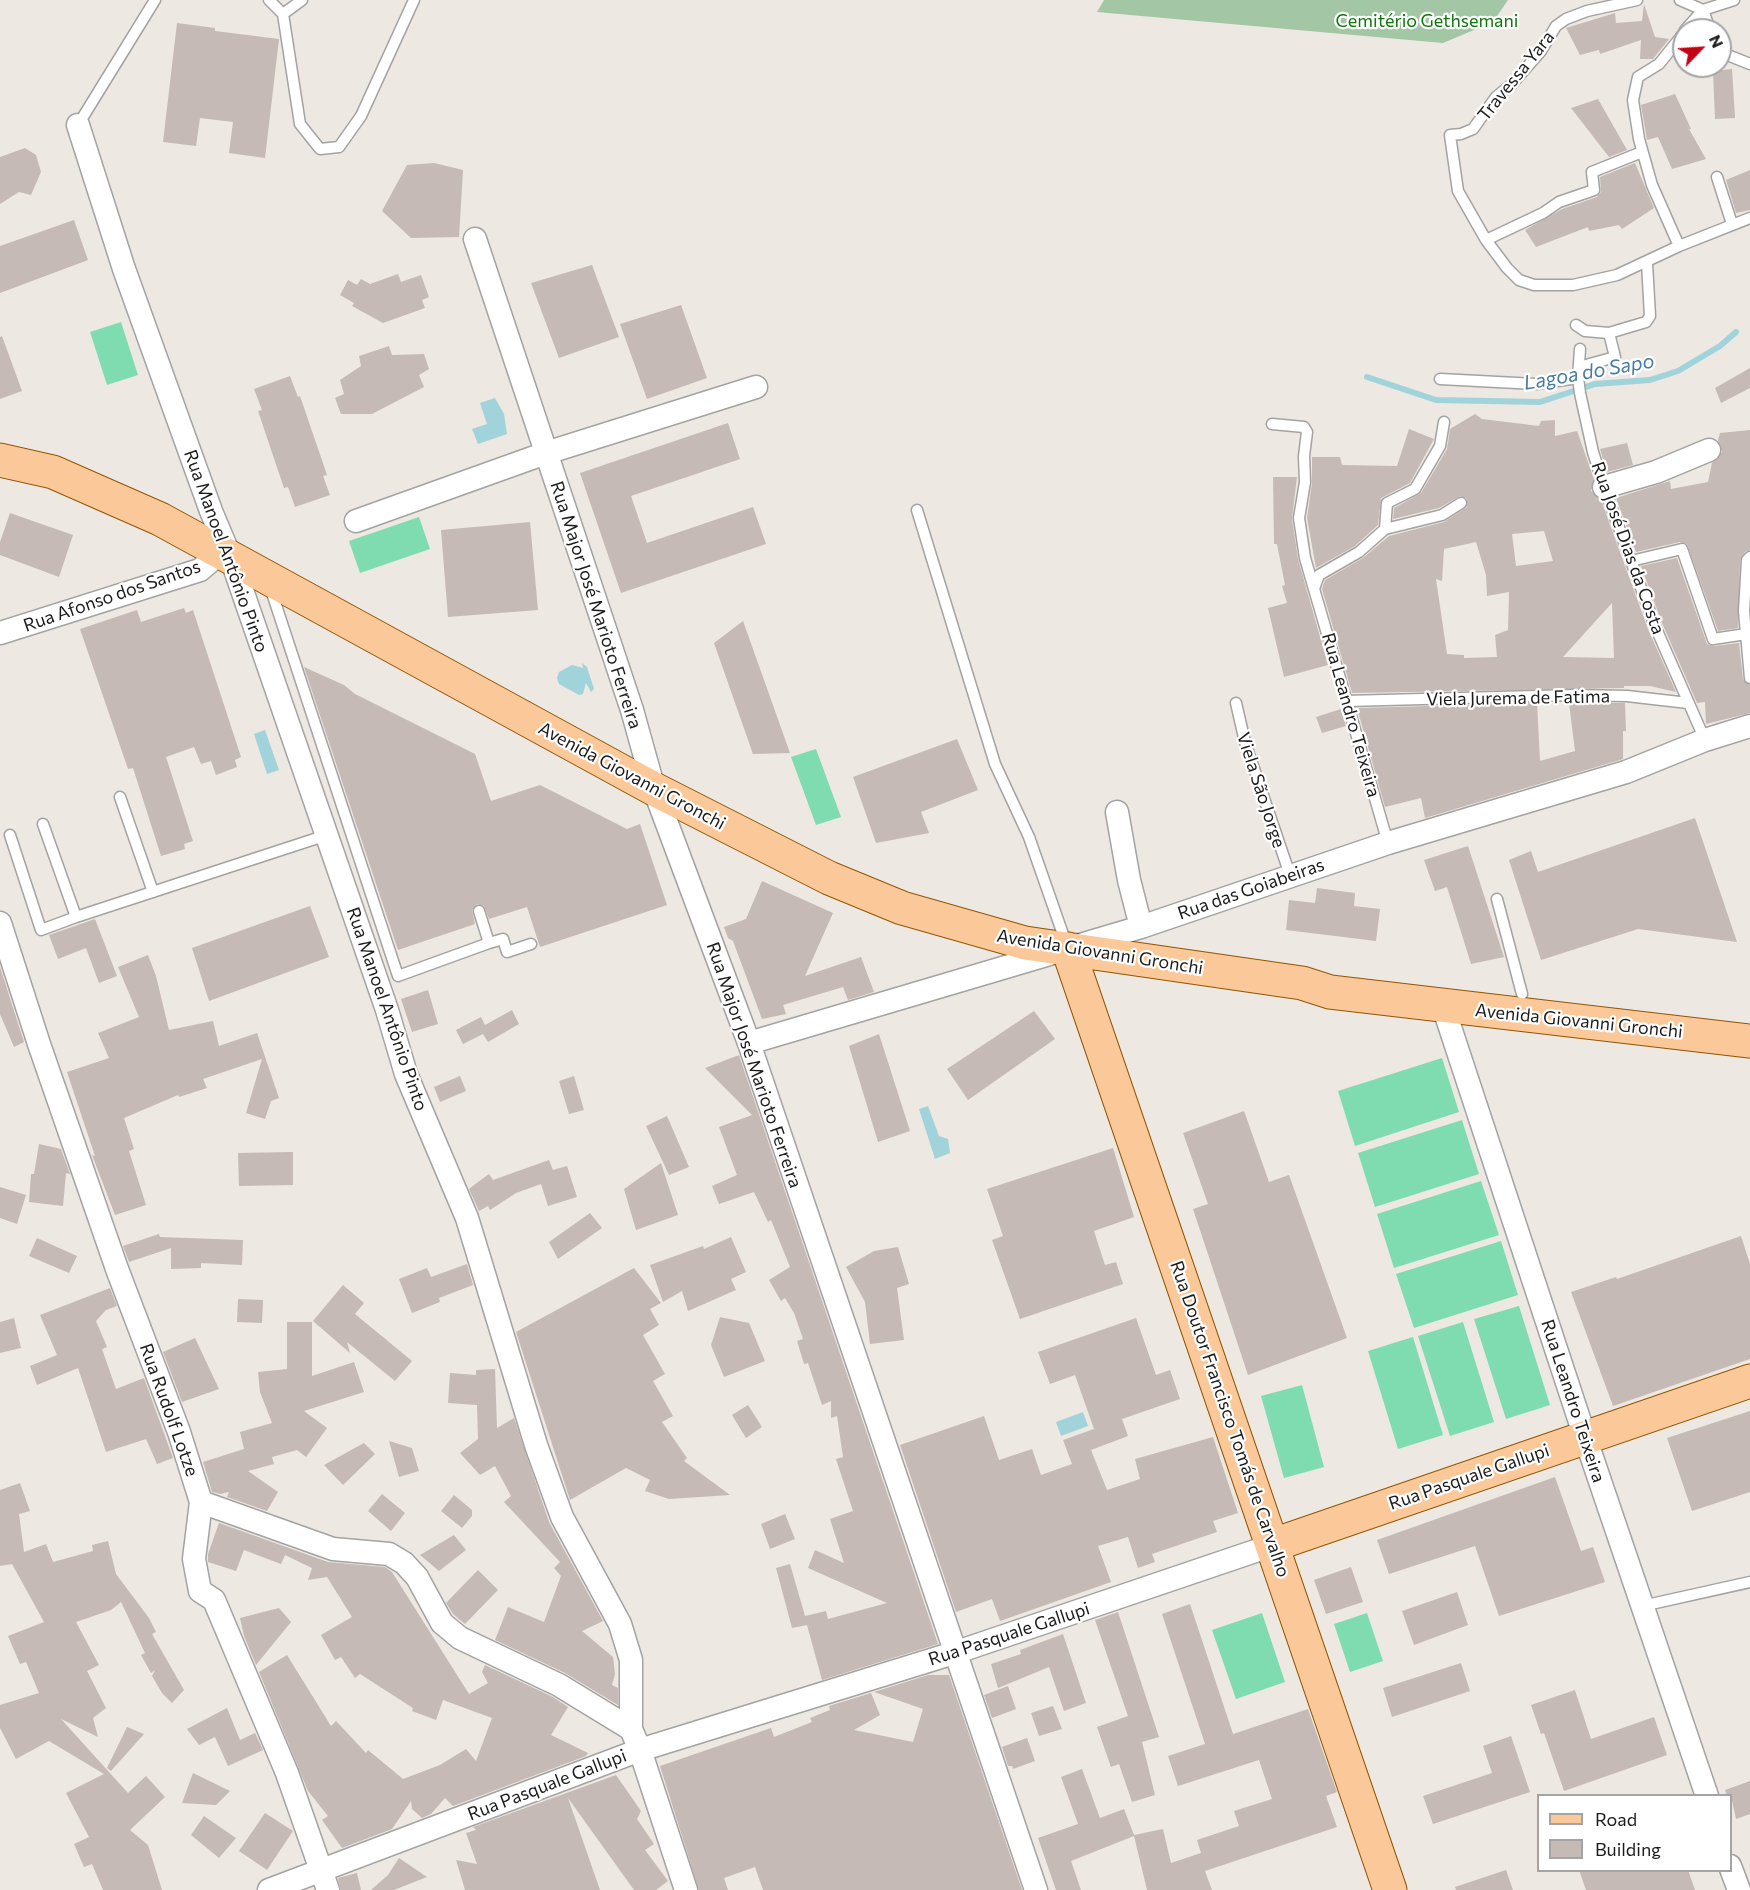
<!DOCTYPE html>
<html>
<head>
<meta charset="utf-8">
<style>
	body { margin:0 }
	#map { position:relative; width:1750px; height:1890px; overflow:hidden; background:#ede8e1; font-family:Commissioner,sans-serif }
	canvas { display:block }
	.legend { position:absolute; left:1537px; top:1794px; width:195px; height:78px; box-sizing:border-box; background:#fff; border:2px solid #a4a4a4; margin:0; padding:8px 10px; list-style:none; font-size:18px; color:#1c1c1c }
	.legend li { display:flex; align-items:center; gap:12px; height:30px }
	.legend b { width:30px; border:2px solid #a4a4a4 }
	.north { position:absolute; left:1672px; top:18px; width:60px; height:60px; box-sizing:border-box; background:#fff; border:2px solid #a4a4a4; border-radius:50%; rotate:65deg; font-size:16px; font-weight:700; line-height:24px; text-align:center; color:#1c1c1c }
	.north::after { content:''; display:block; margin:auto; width:21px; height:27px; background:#c50214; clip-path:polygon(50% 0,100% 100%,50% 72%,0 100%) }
</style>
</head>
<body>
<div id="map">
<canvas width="1750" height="1890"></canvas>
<ul class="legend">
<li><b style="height:8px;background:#fbc899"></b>Road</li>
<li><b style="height:16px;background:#c5bab5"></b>Building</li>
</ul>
<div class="north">N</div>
</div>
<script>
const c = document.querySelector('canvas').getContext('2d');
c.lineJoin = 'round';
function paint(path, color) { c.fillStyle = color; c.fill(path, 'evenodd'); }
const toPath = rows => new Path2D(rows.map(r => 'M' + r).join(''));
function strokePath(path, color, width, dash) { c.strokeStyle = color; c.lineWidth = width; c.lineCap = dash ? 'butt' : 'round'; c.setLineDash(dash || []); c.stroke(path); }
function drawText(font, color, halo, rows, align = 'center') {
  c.font = font + ' Commissioner,sans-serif'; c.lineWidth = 4.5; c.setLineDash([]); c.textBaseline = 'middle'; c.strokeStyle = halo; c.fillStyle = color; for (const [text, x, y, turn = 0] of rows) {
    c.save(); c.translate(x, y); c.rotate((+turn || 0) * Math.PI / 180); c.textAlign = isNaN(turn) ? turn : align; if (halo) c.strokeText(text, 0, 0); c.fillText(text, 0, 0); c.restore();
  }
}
const cemetery = toPath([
	[1104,0,1508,0,1493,22,1443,43,1097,12]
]);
const pitch = toPath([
	[121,322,138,375,107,385,90,332],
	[419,517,430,549,360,573,349,541],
	[816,749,841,817,816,825,791,757],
	[1442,1058,1459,1112,1355,1146,1338,1091],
	[1462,1120,1479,1174,1375,1207,1358,1153],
	[1481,1181,1499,1235,1394,1268,1377,1214],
	[1501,1241,1518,1295,1414,1328,1396,1274],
	[1519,1306,1550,1405,1506,1419,1474,1319],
	[1463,1322,1494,1422,1450,1436,1418,1336],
	[1413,1337,1443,1435,1398,1449,1368,1351],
	[1302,1385,1324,1467,1284,1478,1261,1396],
	[1262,1613,1285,1682,1236,1699,1212,1630],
	[1367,1613,1383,1661,1350,1672,1334,1624]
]);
const water = toPath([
	[495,398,504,414,507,434,478,444,472,429,487,424,480,403],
	[582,663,587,667,594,689,591,692,586,683,583,694,579,695,559,684,557,678,559,672,572,665,583,668],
	[265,730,279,770,267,774,254,734],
	[928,1106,939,1136,948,1139,950,1153,935,1159,919,1109],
	[1083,1412,1088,1426,1061,1436,1056,1422]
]);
const stream = toPath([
	[1367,377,1436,400,1540,402,1595,384,1650,380,1678,371,1720,346,1736,332]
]);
const building = toPath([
	[1644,4,1655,37,1669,39,1653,59,1640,59,1641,40,1600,54,1599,50,1580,55,1566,28,1615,13,1616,23,1642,21],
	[177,23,215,28,215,31,279,39,265,158,229,153,233,122,200,118,196,146,163,142],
	[1732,69,1735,118,1715,119,1713,71],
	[1675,94,1691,129,1689,129,1706,159,1672,169,1658,137,1647,140,1641,105],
	[1598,99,1627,150,1609,157,1571,108],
	[25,148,36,155,41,172,31,195,19,192,0,204,0,157],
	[434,163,463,170,459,237,411,238,382,211,407,165],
	[1635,163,1654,208,1622,229,1619,225,1589,231,1588,227,1536,247,1525,230,1562,209,1597,197,1601,192,1600,177],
	[1750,170,1750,210,1736,213,1726,180],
	[74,220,88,260,0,293,0,246],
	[592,265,619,337,559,358,531,283],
	[398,274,401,282,421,275,429,297,422,300,425,308,383,323,352,306,354,303,340,295,348,280,357,285,361,279,370,284],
	[681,305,707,378,647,399,620,324],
	[2,336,22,391,0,399,0,337],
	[389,346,392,355,424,354,429,369,419,375,424,387,372,414,341,414,335,398,344,394,340,380,361,366,359,356],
	[1750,368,1750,388,1721,403,1715,388],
	[290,376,298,397,300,396,327,475,323,476,330,495,295,507,288,487,284,488,258,411,262,410,254,389],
	[1475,414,1482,419,1539,426,1541,421,1555,420,1555,436,1577,431,1594,479,1591,491,1601,500,1648,629,1676,692,1650,686,1624,686,1624,688,1352,693,1322,589,1325,580,1363,558,1389,536,1444,522,1467,507,1467,499,1460,496,1439,508,1393,519,1394,508,1421,493,1447,449,1450,429],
	[1544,531,1553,561,1516,566,1512,534],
	[1476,542,1486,575,1487,596,1509,592,1508,630,1495,635,1497,657,1464,658,1464,655,1447,654,1436,579,1442,581,1444,549],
	[1612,603,1614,658,1563,657],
	[728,423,740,459,631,496,647,543,753,507,766,544,621,593,580,473],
	[1409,429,1434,439,1410,483,1381,498,1378,525,1355,546,1316,568,1307,518,1312,483,1312,457,1340,457,1342,465,1397,466],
	[1750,430,1750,550,1745,552,1740,560,1738,628,1718,631,1687,544,1680,542,1636,552,1616,498,1670,481,1671,489,1708,482,1712,463,1722,452,1718,440,1720,433],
	[1627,443,1633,465,1607,472,1600,449],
	[1273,477,1297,477,1292,519,1298,559,1328,665,1284,677,1268,608,1287,603,1282,586,1285,585,1277,544,1274,544],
	[10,513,73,535,59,577,0,555,0,542],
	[530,522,538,610,448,617,441,530],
	[1677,558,1707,644,1714,646,1739,643,1743,679,1750,685,1750,713,1706,724,1705,702,1697,703,1662,623,1641,566],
	[184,608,186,613,193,610,241,757,235,760,237,767,216,775,211,761,201,764,194,747,166,757,193,841,184,844,185,849,161,856,133,768,128,769,80,629,137,610,141,622],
	[743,621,790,753,753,754,714,643],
	[304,667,344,685,355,694,475,754,491,801,540,785,627,829,640,824,667,905,540,947,527,907,489,919,484,906,477,904,472,910,475,924,398,950],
	[1537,703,1540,761,1575,751,1569,703,1625,703,1626,731,1623,731,1623,759,1425,818,1421,798,1385,807,1357,708],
	[1341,709,1346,726,1322,733,1316,717],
	[957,739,978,790,921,812,929,833,876,843,853,777],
	[1695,818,1737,942,1638,929,1541,960,1509,860,1531,851,1538,872],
	[1468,846,1504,957,1471,964,1447,887,1435,891,1424,860],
	[762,881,833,913,805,976,861,957,874,992,848,1000,843,987,783,1005,786,1014,762,1019,733,941,728,938,724,927,746,919],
	[1317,888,1355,893,1354,906,1380,909,1376,941,1286,930,1289,900,1315,903],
	[310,906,329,957,209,1001,192,948],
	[95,919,117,976,99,983,86,948,58,959,49,935],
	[148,955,156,976,169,1030,213,1021,219,1046,257,1033,279,1098,271,1101,265,1119,246,1113,262,1059,203,1079,207,1088,179,1097,178,1095,124,1118,134,1149,129,1151,146,1205,115,1215,92,1155,95,1156,67,1072,109,1058,98,1033,139,1017,118,967],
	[0,967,24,1042,14,1047,0,1014],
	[428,990,438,1024,412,1032,401,999],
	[512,1010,519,1024,488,1042,483,1034,463,1044,456,1030,481,1017,485,1025],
	[1034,1011,1055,1039,968,1100,947,1069],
	[879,1034,910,1131,878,1142,849,1046],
	[739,1055,938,1644,822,1680,807,1625,792,1628,776,1568,790,1564,805,1616,826,1611,828,1619,887,1603,808,1568,815,1550,844,1563,830,1519,853,1511,836,1459,843,1457,837,1416,831,1418,831,1401,822,1405,808,1363,804,1364,797,1341,803,1339,794,1313,785,1298,781,1301,769,1280,790,1267,771,1220,768,1222,754,1192,719,1204,712,1186,737,1175,719,1127,752,1115,705,1068],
	[460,1076,466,1091,440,1102,434,1087],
	[574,1076,584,1110,569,1114,559,1081],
	[1244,1111,1269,1182,1289,1175,1347,1338,1248,1375,1193,1209,1208,1204,1183,1133],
	[667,1116,689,1167,669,1175,646,1126],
	[39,1144,61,1149,70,1174,66,1173,63,1206,29,1202,31,1174,34,1174],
	[1113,1148,1134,1217,1094,1231,1105,1265,1116,1262,1123,1284,1020,1319,992,1240,1003,1236,987,1189],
	[293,1152,293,1185,239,1186,238,1153],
	[549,1160,553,1170,567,1166,577,1197,548,1206,541,1184,516,1193,490,1210,488,1206,479,1211,469,1189,474,1185,489,1174,493,1180],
	[661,1163,678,1215,636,1230,624,1189],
	[0,1187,26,1195,17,1224,0,1218],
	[590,1213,602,1228,558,1259,549,1242],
	[159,1234,160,1237,243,1240,242,1265,201,1263,201,1268,171,1269,171,1248,129,1262,123,1246],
	[1741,1236,1750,1264,1750,1359,1613,1406,1571,1292,1616,1277,1617,1279],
	[731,1237,746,1272,731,1279,736,1290,688,1311,682,1291,663,1302,650,1265,703,1246,704,1249],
	[37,1238,77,1256,69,1273,29,1256],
	[898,1247,909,1284,897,1288,904,1340,870,1344,865,1302,846,1267,874,1251],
	[467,1264,473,1285,439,1298,440,1302,412,1313,399,1279,427,1268,431,1277],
	[634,1268,661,1303,650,1309,659,1325,643,1335,665,1374,653,1381,673,1416,662,1422,687,1458,684,1461,730,1495,669,1499,645,1491,650,1480,626,1468,570,1500,516,1332],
	[343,1285,364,1303,355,1314,412,1361,395,1381,347,1342,350,1353,313,1321],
	[110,1288,117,1306,106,1310,96,1321,107,1347,102,1349,116,1389,144,1378,173,1458,157,1464,146,1439,106,1452,78,1368,37,1385,30,1366,57,1355,40,1315],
	[238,1299,263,1300,262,1323,237,1322],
	[720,1317,749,1323,765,1361,724,1377,711,1345],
	[14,1318,21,1348,0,1353,0,1322],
	[1136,1318,1156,1375,1170,1370,1180,1399,1122,1419,1128,1436,1091,1450,1107,1490,1140,1479,1135,1459,1213,1437,1238,1513,1213,1521,1217,1532,1152,1554,1155,1562,1138,1568,1128,1537,1098,1546,1111,1582,1000,1621,992,1599,956,1612,900,1445,984,1416,999,1460,1032,1449,1041,1475,1072,1464,1063,1440,1094,1429,1075,1375,1050,1384,1038,1352],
	[287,1322,312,1322,312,1376,354,1362,364,1392,304,1411,327,1428,306,1457,297,1450,272,1457,274,1464,248,1471,278,1492,267,1511,227,1497,229,1492,220,1494,212,1492,203,1462,244,1449,240,1432,272,1423,260,1392,258,1372,287,1369],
	[195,1338,219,1389,182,1402,163,1352],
	[495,1369,497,1428,514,1418,549,1522,603,1621,582,1631,613,1657,615,1674,612,1685,618,1688,618,1705,565,1673,495,1640,508,1607,544,1622,561,1576,554,1568,560,1562,504,1502,511,1496,495,1466,480,1475,460,1453,478,1439,477,1405,448,1403,450,1373,476,1375,476,1370],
	[748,1405,762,1427,746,1438,732,1415],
	[1750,1411,1750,1492,1692,1511,1667,1438],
	[389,1441,412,1448,419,1471,399,1477],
	[364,1443,375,1454,343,1485,324,1465],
	[1555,1477,1581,1551,1593,1547,1605,1582,1499,1616,1475,1546,1389,1574,1377,1540],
	[20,1483,30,1511,19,1514,24,1552,46,1544,53,1562,93,1551,92,1545,108,1541,116,1574,149,1618,156,1632,152,1634,184,1690,172,1703,162,1693,152,1676,155,1670,151,1673,141,1655,145,1653,121,1602,111,1610,76,1622,99,1665,87,1671,106,1708,93,1718,98,1737,61,1719,128,1793,146,1776,165,1797,130,1830,148,1845,162,1890,103,1890,92,1864,84,1867,74,1844,89,1837,66,1793,104,1774,49,1741,16,1759,0,1728,0,1705,39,1693,26,1662,20,1664,8,1636,44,1622,12,1564,0,1566,0,1490],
	[382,1494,405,1513,391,1531,368,1511],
	[454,1495,472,1510,472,1516,462,1528,441,1511],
	[785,1514,795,1539,770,1549,761,1524],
	[219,1523,328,1562,385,1567,392,1572,469,1694,488,1683,482,1672,485,1665,553,1697,568,1707,551,1735,588,1753,586,1756,453,1806,445,1798,431,1814,422,1818,412,1809,411,1801,392,1829,342,1848,322,1820,328,1816,308,1791,259,1672,287,1655,331,1726,336,1721,366,1753,368,1750,403,1779,440,1765,466,1749,476,1761,492,1718,443,1700,436,1720,412,1711,413,1708,360,1674,355,1678,341,1657,335,1660,321,1635,352,1617,327,1577,308,1580,312,1568,285,1555,281,1564,244,1550,236,1571,208,1562,208,1554],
	[454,1535,466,1550,439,1571,420,1555],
	[1351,1567,1363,1602,1326,1614,1314,1580],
	[478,1570,498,1590,465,1624,453,1614,446,1603],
	[1457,1592,1468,1625,1414,1645,1402,1611],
	[1190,1604,1233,1734,1308,1709,1337,1792,1326,1796,1337,1827,1205,1871,1212,1890,1147,1890,1134,1836,1071,1861,1081,1890,1056,1890,1038,1838,1078,1824,1061,1777,1082,1769,1100,1818,1124,1809,1134,1835,1163,1829,1171,1863,1201,1853,1197,1840,1239,1826,1234,1811,1272,1799,1259,1760,1178,1786,1168,1756,1205,1744,1162,1614],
	[279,1608,291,1622,256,1665,244,1636,240,1618],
	[1118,1612,1159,1737,1142,1742,1155,1795,1132,1802,1119,1764,1111,1767,1097,1727,1128,1716,1095,1620],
	[1063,1634,1086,1703,1064,1711,1049,1667,998,1688,991,1664,1021,1654,1020,1650],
	[1461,1663,1470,1691,1392,1717,1383,1688],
	[928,1675,949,1675,1022,1890,763,1890,755,1867,724,1878,728,1890,699,1890,660,1766,771,1728,774,1737,812,1722,810,1718,830,1710,829,1706,871,1693,880,1715,854,1730,913,1742,923,1709,874,1692],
	[1008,1686,1016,1709,992,1718,984,1695],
	[1575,1690,1591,1739,1654,1717,1667,1755,1564,1791,1544,1733,1541,1734,1531,1705],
	[1053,1706,1062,1729,1039,1736,1031,1713],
	[227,1708,240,1740,255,1733,263,1750,228,1766,215,1737,199,1745,187,1729],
	[127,1727,144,1734,111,1771,107,1768],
	[1511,1736,1530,1792,1433,1824,1423,1796,1492,1773,1483,1746],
	[1027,1738,1035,1761,1013,1769,1012,1766,1008,1766,1002,1747],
	[193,1773,230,1791,216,1805,182,1803],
	[616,1775,641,1811,637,1819,654,1844,645,1850,668,1881,656,1890,634,1890,568,1798,600,1890,465,1890,456,1860,477,1864,466,1833,476,1830,473,1827],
	[1750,1781,1750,1814,1736,1819,1731,1796,1727,1796,1725,1790],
	[265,1813,293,1831,267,1870,239,1851],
	[204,1816,236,1838,219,1858,191,1835],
	[399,1858,427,1877,394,1890,371,1890,388,1875],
	[1506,1870,1513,1890,1456,1890,1455,1887],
	[1579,1870,1688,1870,1695,1890,1586,1890],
	[357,1873,361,1890,341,1890,338,1878]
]);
const service = toPath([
	[269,0,283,14,300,124,320,149,339,147,361,116,414,0],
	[1637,0,1587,11,1566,19,1556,26,1541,51,1512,84,1496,97,1473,129,1461,134,1450,135,1458,191,1486,240,1507,268,1519,280,1534,285,1573,285,1617,275,1679,246,1750,218],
	[1680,0,1703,10,1710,30],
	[283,14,302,0],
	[1685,30,1703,10,1734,0],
	[1720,52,1750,64],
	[78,125,155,0],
	[1717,177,1732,224],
	[1486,240,1543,213,1559,202,1594,190,1592,172,1642,152],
	[1679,246,1652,185,1639,139,1633,100,1638,77,1659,64,1684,33],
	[1576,325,1585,331,1609,333,1646,322,1650,316,1647,263],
	[1580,349,1578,378,1580,393,1593,452,1604,487,1655,626,1705,740],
	[1579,367,1615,357,1609,333],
	[1440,379,1536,384,1578,378],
	[1272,424,1304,427,1307,432,1304,456,1305,482,1299,518,1305,558,1388,843],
	[917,510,995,764,1029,837,1066,943],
	[1385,529,1442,515,1461,503],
	[1750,557,1747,560,1744,611,1750,678],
	[1631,561,1682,549,1713,639,1746,634],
	[1315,586,1319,575,1359,552,1385,529,1387,503,1415,489,1440,446,1444,422],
	[270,587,398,976,489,943,479,911],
	[1346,701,1575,695,1627,696,1688,703],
	[1236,703,1245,742,1290,875],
	[120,797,153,892],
	[43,824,76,917,327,835],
	[10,835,41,930,76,917],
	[1497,899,1522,994],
	[489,943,503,939,507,952,531,944],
	[1642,1606,1750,1582]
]);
const minor = toPath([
	[78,125,124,269,211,511,232,561,387,1010,406,1074,467,1218,536,1445,562,1517,620,1624,631,1660,631,1729,640,1750,686,1890],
	[475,239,632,710,654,789,749,1043,1036,1890],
	[1604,487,1656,472,1709,450],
	[356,521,546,453,756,387],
	[0,633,200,570,220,553],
	[1117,812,1129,880,1141,927],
	[0,923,39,1044,117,1269,179,1432,201,1502,194,1559,200,1591,214,1600,225,1626,287,1773,328,1890],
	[1443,1006,1585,1437,1707,1796],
	[749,1043,1141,927,1388,843,1626,772,1705,740,1750,726],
	[201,1502,333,1549,389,1554,404,1563,417,1577,442,1623,460,1638,559,1685,631,1729],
	[1730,1866,1739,1890],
	[269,1890,640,1750,957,1652,1273,1545]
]);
const primary = toPath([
	[0,460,53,472,160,519,654,789,829,878,902,908,1025,943,1302,983,1330,992,1750,1041],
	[1068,949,1390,1890],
	[1273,1545,1750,1381]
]);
const parkNames = [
	["Cemitério Gethsemani",1427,21]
];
const streetNames = [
	["Travessa Yara",1516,76,-51],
	["Rua José Dias da Costa",1628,548,70],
	["Rua Manoel Antônio Pinto",226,551,70],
	["Rua Afonso dos Santos",112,596,-19],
	["Rua Major José Marioto Ferreira",596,605,72],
	["Viela Jurema de Fatima",1518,698,-1],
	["Rua Leandro Teixeira",1351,715,74],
	["Avenida Giovanni Gronchi",632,776,28],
	["Viela São Jorge",1261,790,72],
	["Rua das Goiabeiras",1251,889,-19],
	["Avenida Giovanni Gronchi",1100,952,9],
	["Rua Manoel Antônio Pinto",387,1009,71],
	["Avenida Giovanni Gronchi",1579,1021,6],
	["Rua Major José Marioto Ferreira",754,1065,71],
	["Rua Leandro Teixeira",1573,1401,72],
	["Rua Rudolf Lotze",169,1410,70],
	["Rua Doutor Francisco Tomás de Carvalho",1230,1419,71],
	["Rua Pasquale Gallupi",1469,1477,-19],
	["Rua Pasquale Gallupi",1009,1634,-18],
	["Rua Pasquale Gallupi",547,1785,-21]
];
const waterNames = [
	["Lagoa do Sapo",1589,372,-10]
];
paint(cemetery, '#a3c6a5');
paint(pitch, '#7fdcb0');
paint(water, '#a1d3db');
strokePath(stream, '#a1d3db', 6);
paint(building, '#c5bab5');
strokePath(service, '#a3a3a3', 13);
strokePath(minor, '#a3a3a3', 25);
strokePath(primary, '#925502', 35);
strokePath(service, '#fff', 10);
strokePath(minor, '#fff', 22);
strokePath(primary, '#fbc899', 33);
drawText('18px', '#0d770c', '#fff', parkNames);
drawText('18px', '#1c1c1c', '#fff', streetNames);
drawText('italic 20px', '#477ca1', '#fff', waterNames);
</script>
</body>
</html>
